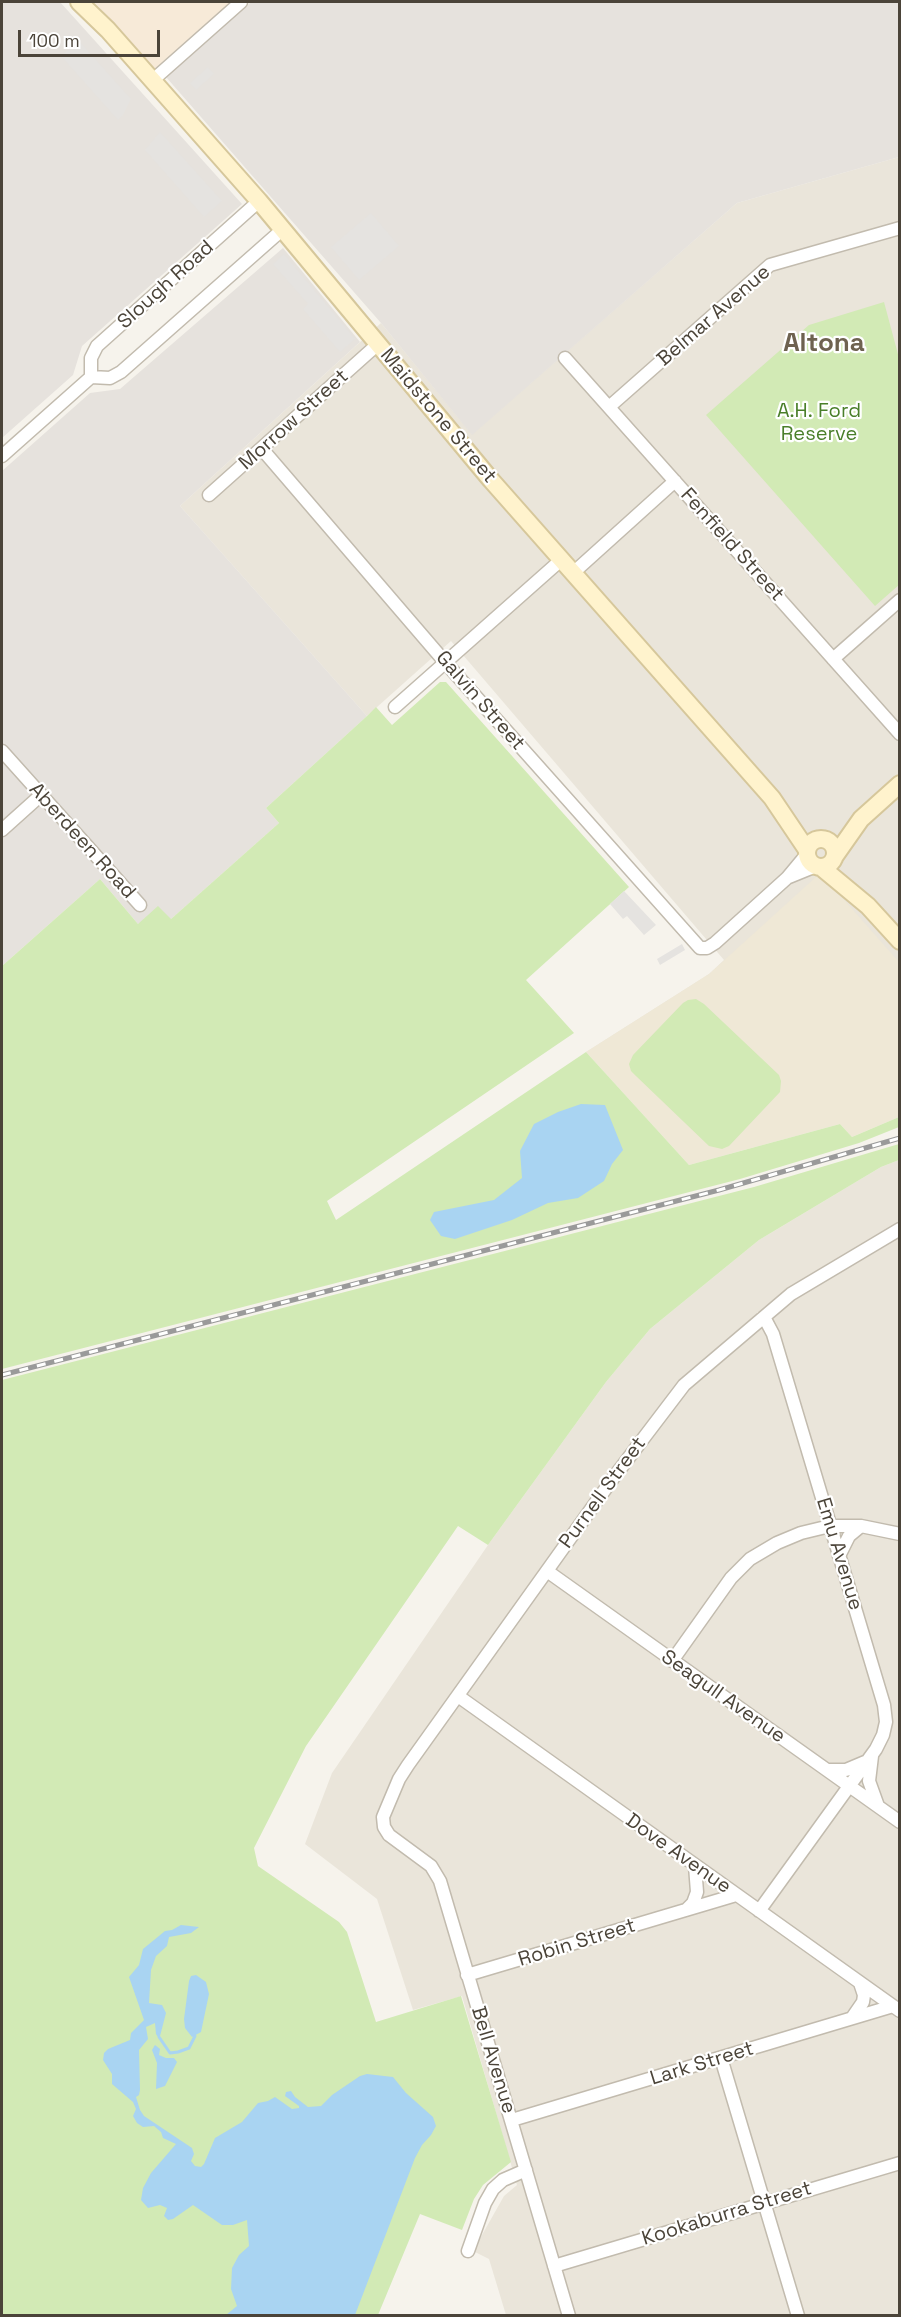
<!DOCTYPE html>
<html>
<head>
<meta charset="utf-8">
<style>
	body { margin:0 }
	#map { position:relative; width:901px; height:2317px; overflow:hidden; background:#f6f3ec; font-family:"Space Grotesk",sans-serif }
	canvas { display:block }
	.frame { position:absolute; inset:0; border:3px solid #4b4439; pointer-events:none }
	.scale { position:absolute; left:18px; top:30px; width:142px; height:27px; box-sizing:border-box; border:3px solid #4b4439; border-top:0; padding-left:8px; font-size:18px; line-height:21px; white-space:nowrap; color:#4b4439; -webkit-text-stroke:4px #fff; paint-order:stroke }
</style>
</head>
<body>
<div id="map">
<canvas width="901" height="2317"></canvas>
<div class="frame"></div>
<div class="scale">100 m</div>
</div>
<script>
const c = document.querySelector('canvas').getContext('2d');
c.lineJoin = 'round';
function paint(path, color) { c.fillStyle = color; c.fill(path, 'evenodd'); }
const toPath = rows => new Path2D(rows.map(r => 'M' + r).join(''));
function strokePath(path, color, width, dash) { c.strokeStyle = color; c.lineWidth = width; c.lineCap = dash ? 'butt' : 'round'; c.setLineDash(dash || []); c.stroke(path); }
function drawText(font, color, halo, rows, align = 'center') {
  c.font = font + ' "Space Grotesk",sans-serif'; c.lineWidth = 4.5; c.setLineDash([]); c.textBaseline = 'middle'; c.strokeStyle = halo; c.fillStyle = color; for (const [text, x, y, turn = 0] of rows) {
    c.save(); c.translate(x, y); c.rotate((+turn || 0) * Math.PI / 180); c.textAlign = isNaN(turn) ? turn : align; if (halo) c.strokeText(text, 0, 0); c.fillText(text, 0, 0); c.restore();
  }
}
const residential = toPath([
	[899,157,899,1117,586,1052,709,974,724,960,451,641,367,716,180,506,381,323,472,434,737,203],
	[899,1160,899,2315,506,2315,489,2259,473,2251,504,2196,517,2185,462,1996,413,2010,377,1899,305,1844,332,1773,488,1545,606,1382,650,1329,759,1240,881,1167]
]);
const commercial = toPath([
	[94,2,231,2,155,69]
]);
const industrial = toPath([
	[2,2,60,2,242,204,82,346,73,375,2,438],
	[251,2,899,2,899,157,737,203,472,435,381,323,166,77],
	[283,248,360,342,180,506,367,716,266,808,279,823,171,919,138,924,100,879,2,966,2,471,90,393,120,389]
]);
const education = toPath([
	[817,876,823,876,899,962,899,1117,852,1137,840,1124,689,1165,586,1052,709,974]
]);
const green = toPath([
	[884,302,899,358,900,584,875,606,706,415,809,325],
	[440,682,446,682,629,887,526,980,574,1033,327,1201,336,1220,586,1052,689,1165,840,1124,852,1137,899,1117,899,1127,859,1143,740,1179,2,1369,2,966,100,879,138,924,158,906,171,919,279,823,266,808,367,716,376,707,392,725],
	[696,999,704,1004,779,1075,781,1081,780,1092,729,1146,722,1149,709,1146,636,1076,631,1071,629,1064,633,1055,683,1003,688,1000],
	[899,1144,899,1160,881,1167,759,1240,650,1329,606,1382,488,1545,458,1526,306,1746,254,1848,258,1866,339,1922,347,1932,376,2022,461,1996,511,2162,483,2185,474,2199,462,2230,420,2214,378,2315,2,2316,2,1380,754,1187]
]);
const parking = toPath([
	[79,41,131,99,123,115,118,120,61,56],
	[208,67,214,74,196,90,190,83],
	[160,132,222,201,204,217,145,150],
	[371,213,399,246,359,280,331,247],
	[284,254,355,339,340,352,303,309,308,304,273,264],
	[624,891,656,925,644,935,627,916,623,919,610,904],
	[682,944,685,950,660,965,657,959]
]);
const water = toPath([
	[581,1104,605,1105,623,1150,612,1164,604,1181,578,1198,548,1203,512,1220,455,1239,441,1236,430,1220,434,1212,494,1200,522,1178,520,1151,534,1124,558,1112],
	[181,1925,199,1927,191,1933,169,1937,167,1946,156,1956,151,1970,149,2003,162,2005,166,2013,160,2036,158,2037,156,2034,155,2023,146,2027,148,2039,139,2050,140,2090,139,2095,136,2097,140,2110,144,2116,192,2148,194,2154,191,2161,195,2166,201,2167,204,2164,215,2138,242,2122,258,2103,268,2101,275,2097,292,2109,299,2108,299,2106,285,2096,286,2092,291,2091,295,2097,308,2107,321,2106,332,2095,360,2076,367,2074,393,2077,406,2093,433,2117,436,2126,431,2135,422,2145,415,2158,355,2315,226,2315,237,2306,231,2289,232,2268,239,2255,249,2246,247,2220,233,2225,222,2225,193,2205,173,2219,168,2220,164,2216,167,2208,160,2205,148,2208,141,2200,143,2188,151,2173,176,2144,163,2138,161,2132,154,2126,143,2127,137,2123,133,2116,136,2109,133,2102,112,2084,112,2074,103,2060,104,2053,108,2049,130,2040,131,2033,144,2020,129,1977,139,1965,143,1949,165,1931,172,1930],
	[196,1975,206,1982,209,1994,201,2032,192,2037,185,2028,184,2019,189,1981,191,1976],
	[155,2045,160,2049,159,2055,166,2058,174,2058,177,2062,165,2086,156,2089,157,2063,152,2050]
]);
const stream = toPath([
	[159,2037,170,2053,178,2052,189,2048,195,2036]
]);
const street = toPath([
	[153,80,241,2],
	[565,358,900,734],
	[91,377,91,358,97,346,259,201],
	[609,407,770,265,900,228],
	[262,449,445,662,700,948,707,948,715,943,787,878,807,854],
	[2,456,91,377,110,378,121,372,283,229],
	[209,495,378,344],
	[573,573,675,481],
	[833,659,900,600],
	[395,707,561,560],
	[2,751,140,905],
	[2,830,41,795],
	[789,877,816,866],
	[839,1556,849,1536,861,1526],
	[547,1571,900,1822],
	[672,1661,731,1578,750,1559,777,1543,801,1533,830,1526,861,1526,900,1534],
	[458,1696,900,2011],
	[872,1756,869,1781,878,1806],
	[827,1770,846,1770,865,1762],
	[686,1910,693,1903,697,1892,695,1866],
	[759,1911,876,1749,883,1735,886,1722,884,1705,773,1334,764,1317],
	[467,1975,736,1895],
	[852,2018,863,2002,864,1995,860,1983],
	[721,2058,798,2316],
	[512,2120,893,2006],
	[468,2251,485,2203,493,2189,503,2180,526,2170],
	[554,2266,900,2163],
	[569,2316,440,1881,431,1866,389,1835,384,1827,383,1817,399,1779,408,1765,614,1477,684,1385,791,1294,900,1229]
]);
const secondary = toPath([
	[79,2,108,30,259,201,491,480,772,798,807,850],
	'807 853a14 14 0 1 1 28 0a14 14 0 1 1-28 0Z',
	[835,856,861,819,900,784],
	[821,867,868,906,900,941]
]);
const rail = toPath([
	[2,1375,719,1190,900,1138]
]);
const streetNames = [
	["Slough Road",166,285,-42],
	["Belmar Avenue",714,316,-41],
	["Maidstone Street",438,416,50],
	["Morrow Street",294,420,-42],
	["Fenfield Street",732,545,48],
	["Galvin Street",480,701,49],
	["Aberdeen Road",82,841,48],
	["Purnell Street",603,1493,-54],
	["Emu Avenue",839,1554,73],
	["Seagull Avenue",723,1697,35],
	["Dove Avenue",678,1854,35],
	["Robin Street",577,1943,-17],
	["Bell Avenue",493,2060,73],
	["Lark Street",702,2064,-17],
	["Kookaburra Street",727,2214,-17]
];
const parkNames = [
	["A.H. Ford",819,412],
	["Reserve",819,435]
];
const districtNames = [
	["Altona",824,344]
];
paint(residential, '#eae5da');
paint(commercial, '#f7ead8');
paint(industrial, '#e6e2dd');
paint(education, '#efe8d6');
paint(green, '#d2eab5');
paint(parking, '#e5e3e0');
paint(water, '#a9d4f2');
strokePath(stream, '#a9d4f2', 3);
strokePath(street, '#c2bbae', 15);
strokePath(secondary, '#d6c79b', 20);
strokePath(street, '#fff', 12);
strokePath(secondary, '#fff3cd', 16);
strokePath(rail, '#9a9a9a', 5);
strokePath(rail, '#fff', 3, [9]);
drawText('20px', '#4b4439', '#fff', streetNames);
drawText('20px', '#4a7f2a', '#fff', parkNames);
drawText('bold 26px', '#6e6250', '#fff', districtNames);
</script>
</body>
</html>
